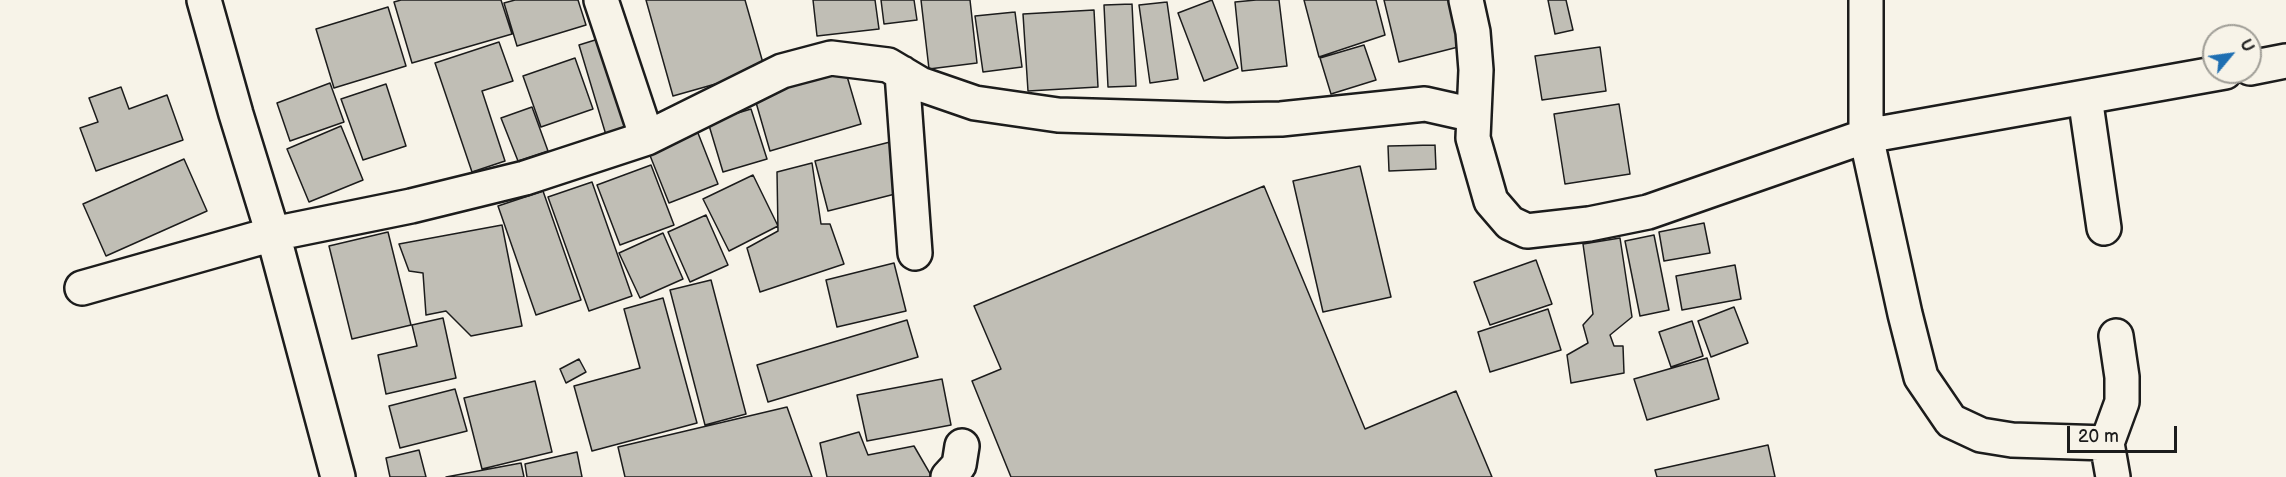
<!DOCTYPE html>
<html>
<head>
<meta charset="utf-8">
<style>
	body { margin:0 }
	#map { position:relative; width:2286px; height:477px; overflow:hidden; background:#f7f3e8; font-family:"Balsamiq Sans",sans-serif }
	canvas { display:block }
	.north { position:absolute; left:2202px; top:24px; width:60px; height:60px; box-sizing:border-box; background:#f7f3e8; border:2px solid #9f9d96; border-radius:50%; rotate:61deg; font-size:16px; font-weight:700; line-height:24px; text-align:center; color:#1c1c1c }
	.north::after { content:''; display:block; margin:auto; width:21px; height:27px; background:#1f6fb2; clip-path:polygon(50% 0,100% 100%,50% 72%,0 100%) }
	.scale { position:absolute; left:2067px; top:426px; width:110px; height:27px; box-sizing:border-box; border:3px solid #1c1c1c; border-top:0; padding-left:8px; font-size:18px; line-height:21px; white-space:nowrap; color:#1c1c1c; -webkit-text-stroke:4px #f7f3e8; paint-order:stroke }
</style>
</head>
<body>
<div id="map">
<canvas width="2286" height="477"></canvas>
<div class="north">U</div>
<div class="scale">20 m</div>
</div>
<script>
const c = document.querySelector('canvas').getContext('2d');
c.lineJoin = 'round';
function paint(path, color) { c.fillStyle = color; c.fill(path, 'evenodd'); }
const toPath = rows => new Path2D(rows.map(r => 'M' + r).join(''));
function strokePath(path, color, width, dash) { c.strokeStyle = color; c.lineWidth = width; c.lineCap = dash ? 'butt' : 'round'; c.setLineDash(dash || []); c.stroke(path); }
const building = toPath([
	[401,0,501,0,512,34,412,63,394,2,401,0],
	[515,0,578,0,586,25,517,46,504,3,515,0],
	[646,0,745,0,765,70,673,96,646,0],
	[813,0,875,0,879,29,817,36,813,0],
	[881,0,914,0,917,20,884,24,881,0],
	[921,0,970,0,977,63,929,69,921,0],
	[1212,0,1238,68,1204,81,1178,13,1212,0],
	[1256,0,1279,0,1287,66,1242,71,1235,2,1256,0],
	[1304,0,1376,0,1385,35,1319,57,1304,0],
	[1384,0,1459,0,1470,44,1399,62,1384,0],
	[1548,0,1566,0,1573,30,1555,34,1548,0],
	[1167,2,1178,79,1150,83,1139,5,1167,2],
	[1132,4,1136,86,1108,87,1104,5,1132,4],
	[388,7,406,66,334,88,316,29,388,7],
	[1094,10,1098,87,1028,91,1023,14,1094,10],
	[1015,12,1022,67,983,72,975,16,1015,12],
	[608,36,636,126,606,135,579,45,608,36],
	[499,42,513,81,482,91,505,161,472,172,435,63,499,42],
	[1364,45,1376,80,1331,94,1320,58,1364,45],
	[1600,47,1606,91,1542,100,1535,56,1600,47],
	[575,58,593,109,541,127,523,76,575,58],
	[844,66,861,124,770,151,753,92,844,66],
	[330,83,344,122,290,141,277,103,330,83],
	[386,84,406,146,363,160,341,99,386,84],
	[121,87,129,109,167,95,183,140,96,171,80,128,98,122,89,98,121,87],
	[1619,104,1630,174,1565,184,1554,114,1619,104],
	[532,107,548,151,518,161,501,118,532,107],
	[751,109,767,159,723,172,708,122,751,109],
	[341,126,363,180,309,202,287,149,341,126],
	[696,128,718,184,669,203,647,148,696,128],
	[890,142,903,192,828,211,815,161,890,142],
	[1435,145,1436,169,1389,171,1388,146,1435,145],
	[184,159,207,211,106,256,83,204,184,159],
	[812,163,821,224,830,224,844,264,760,292,747,248,778,231,777,172,812,163],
	[651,165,674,225,620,245,597,185,651,165],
	[1360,166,1391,297,1323,312,1293,181,1360,166],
	[753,175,778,226,729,251,703,199,753,175],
	[592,182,632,296,589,311,548,197,592,182],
	[1264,186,1365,429,1456,391,1492,477,1011,477,972,381,1001,369,974,306,1264,186],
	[543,191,581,300,536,315,498,206,543,191],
	[706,215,728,265,690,282,668,232,706,215],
	[1704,223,1710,253,1664,261,1659,232,1704,223],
	[502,225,522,326,471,336,446,311,426,315,423,273,409,271,399,244,502,225],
	[388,232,411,325,352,339,329,246,388,232],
	[663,233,683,279,640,298,619,253,663,233],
	[1654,235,1669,310,1640,316,1625,241,1654,235],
	[1620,238,1632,317,1610,335,1614,346,1623,346,1624,373,1571,383,1567,355,1588,343,1583,325,1593,314,1583,244,1620,238],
	[1536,260,1552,304,1490,325,1474,282,1536,260],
	[894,263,906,311,837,327,826,280,894,263],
	[1735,265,1741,299,1682,310,1676,276,1735,265],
	[711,280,746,414,705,425,670,290,711,280],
	[663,298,697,423,592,451,574,386,640,368,624,309,663,298],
	[1734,307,1748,343,1711,357,1698,321,1734,307],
	[1548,309,1561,350,1490,372,1478,332,1548,309],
	[443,318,456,378,386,394,378,355,417,346,412,325,443,318],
	[907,320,918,357,768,402,757,365,907,320],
	[1692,321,1703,356,1671,367,1659,332,1692,321],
	[1707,358,1719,399,1647,420,1634,379,1707,358],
	[579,359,586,372,566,383,560,369,579,359],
	[942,379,951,425,867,441,857,395,942,379],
	[535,381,552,452,482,469,464,398,535,381],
	[455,389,467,431,400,448,389,406,455,389],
	[787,407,812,477,625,477,618,447,787,407],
	[859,432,868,455,914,446,932,477,827,477,820,443,859,432],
	[1768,445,1775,477,1657,477,1655,470,1768,445],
	[419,450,426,477,390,477,386,458,419,450],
	[577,452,582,477,527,477,525,464,577,452],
	[521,463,524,477,446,477,521,463]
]);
const minor = toPath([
	[204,0,236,114,273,234,338,477],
	[601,0,647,138],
	[1466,0,1473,32,1476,70,1474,115],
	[1866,0,1866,136,1905,314,1921,377,1951,421,1981,435,2012,440,2107,443,2113,477],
	[2250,68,2286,61],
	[902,73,915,253],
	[2085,97,2104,228],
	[82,288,273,234,411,206,525,178,647,138,782,71,831,58,888,65,920,84,975,103,1058,115,1227,120,1281,119,1425,104,1474,115,1473,138,1491,201,1510,223,1527,231,1589,224,1648,212,1866,136,2225,72],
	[2107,443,2122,402,2122,377,2116,336],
	[948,477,959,465,962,446]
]);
paint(building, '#c0beb5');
strokePath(building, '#1c1c1c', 1.5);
strokePath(minor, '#1c1c1c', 38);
strokePath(minor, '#f7f3e8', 33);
</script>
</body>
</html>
